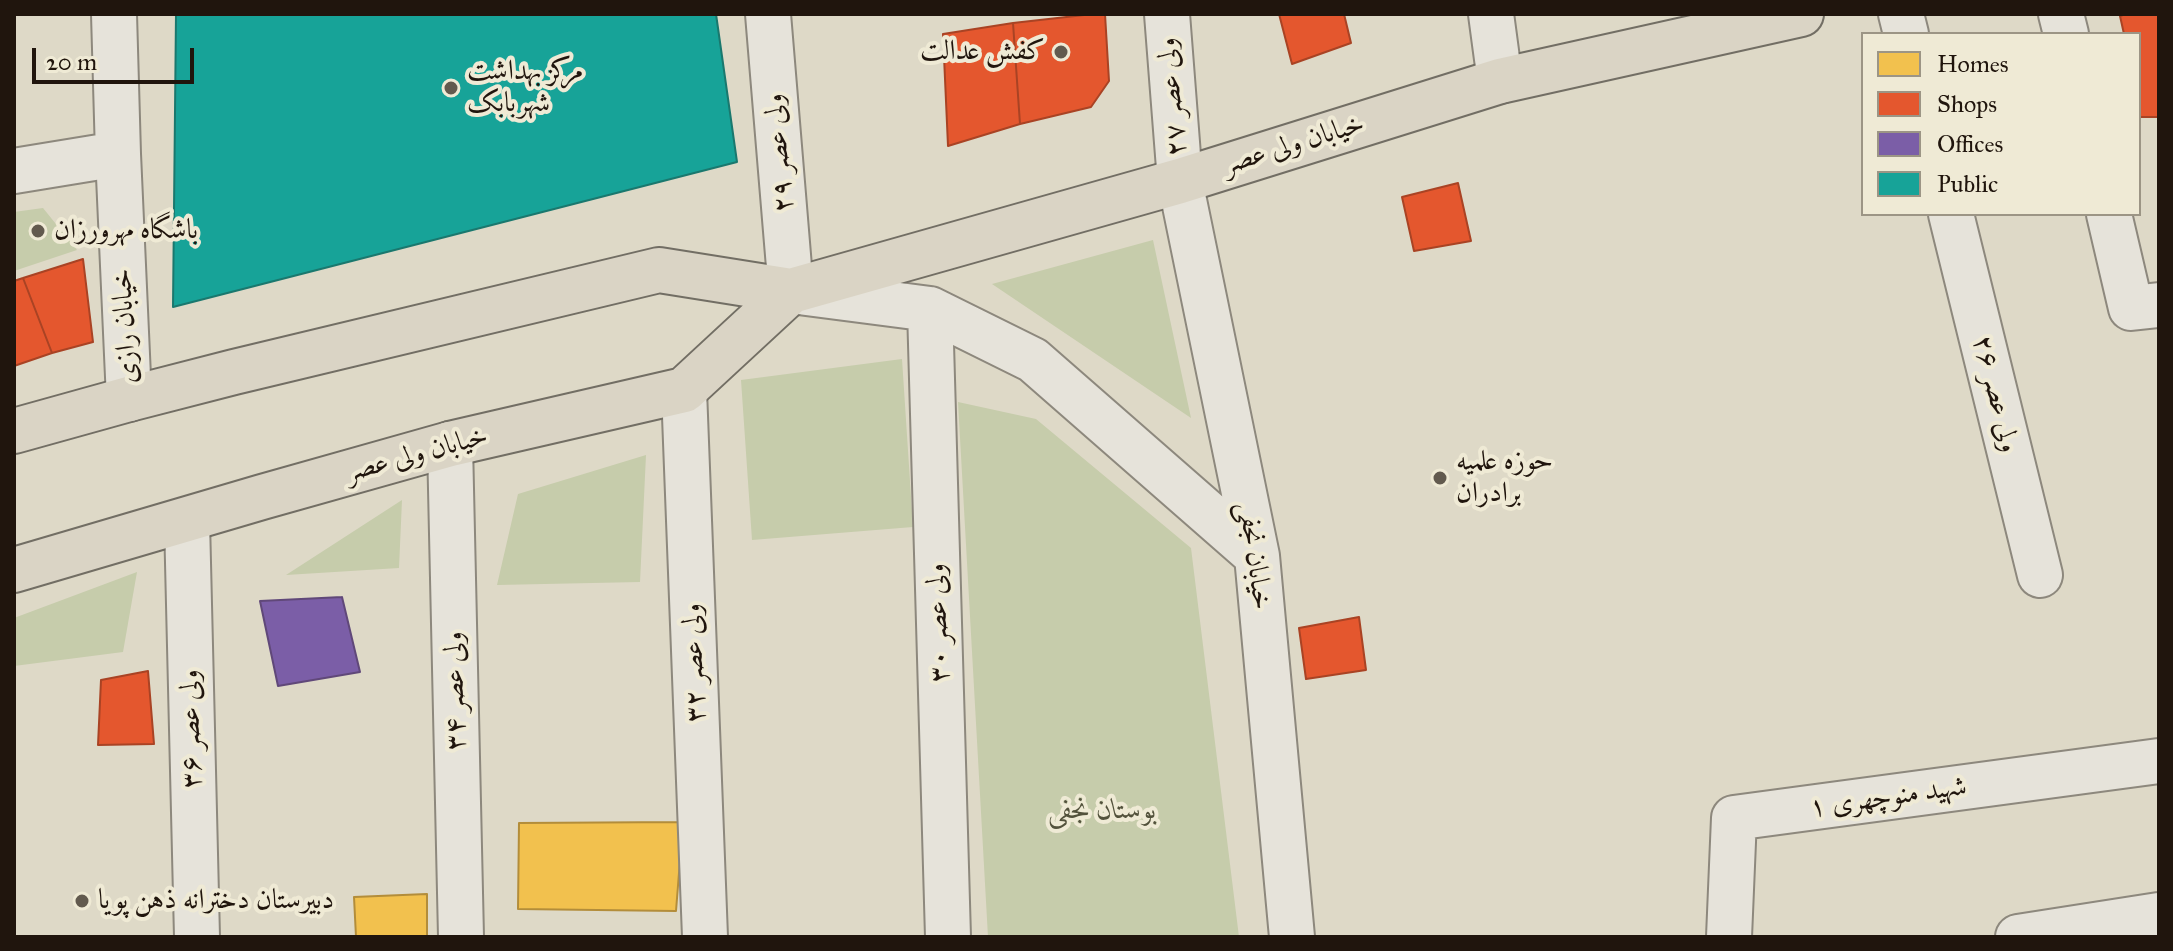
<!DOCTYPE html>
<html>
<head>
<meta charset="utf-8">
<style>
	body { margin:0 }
	#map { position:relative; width:2173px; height:951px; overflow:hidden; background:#ded9c7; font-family:"IM FELL Great Primer",serif }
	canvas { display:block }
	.frame { position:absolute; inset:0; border:16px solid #20150d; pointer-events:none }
	.legend { position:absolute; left:1861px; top:32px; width:280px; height:184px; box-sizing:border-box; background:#efead5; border:2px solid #9c9585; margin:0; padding:10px 14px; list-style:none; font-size:24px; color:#20150d }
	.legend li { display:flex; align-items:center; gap:16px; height:40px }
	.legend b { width:40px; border:2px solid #9c9585 }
	.scale { position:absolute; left:32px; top:48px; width:162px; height:36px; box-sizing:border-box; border:4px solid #20150d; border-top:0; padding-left:10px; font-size:24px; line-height:28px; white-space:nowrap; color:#20150d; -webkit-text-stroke:6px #efead5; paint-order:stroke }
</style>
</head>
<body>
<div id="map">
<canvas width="2173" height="951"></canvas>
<div class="frame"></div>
<ul class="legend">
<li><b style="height:22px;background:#f2c14e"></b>Homes</li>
<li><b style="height:22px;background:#e4572e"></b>Shops</li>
<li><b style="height:22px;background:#7b5ea7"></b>Offices</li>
<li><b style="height:22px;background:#17a398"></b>Public</li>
</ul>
<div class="scale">20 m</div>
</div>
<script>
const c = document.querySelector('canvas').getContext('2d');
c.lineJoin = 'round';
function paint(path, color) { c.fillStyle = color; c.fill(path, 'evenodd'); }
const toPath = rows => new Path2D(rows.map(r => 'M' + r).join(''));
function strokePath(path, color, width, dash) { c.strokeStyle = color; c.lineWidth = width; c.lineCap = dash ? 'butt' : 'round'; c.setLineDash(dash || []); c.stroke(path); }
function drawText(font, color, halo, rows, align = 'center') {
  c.font = font + ' "IM FELL Great Primer",Amiri,serif'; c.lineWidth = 8; c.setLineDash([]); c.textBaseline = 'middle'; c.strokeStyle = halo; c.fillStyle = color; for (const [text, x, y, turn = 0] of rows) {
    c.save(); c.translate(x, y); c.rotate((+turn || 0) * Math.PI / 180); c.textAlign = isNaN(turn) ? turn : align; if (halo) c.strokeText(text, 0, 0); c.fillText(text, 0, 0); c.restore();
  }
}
const green = toPath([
	[43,208,77,250,14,271,14,212],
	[1153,240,1191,418,992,284],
	[902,359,913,527,752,540,741,380],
	[958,402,1036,419,1191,548,1239,937,988,937],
	[646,455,640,582,497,585,518,494],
	[402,500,399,568,286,575],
	[137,572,123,652,14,666,14,618]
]);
const homes = toPath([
	[683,822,676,911,518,909,519,823,683,822],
	[427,894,427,937,356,937,354,897,427,894]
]);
const shops = toPath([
	[1093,14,1105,14,1109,81,1091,107,1020,124,1013,23,1093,14],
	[1279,14,1344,14,1351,43,1292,64,1279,14],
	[2126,14,2159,14,2159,117,2139,117,2139,34,2124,34,2120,16,2126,14],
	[1013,23,1020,124,948,146,943,34,1013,23],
	[1458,183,1471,241,1414,251,1402,197,1458,183],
	[83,259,93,342,52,353,23,278,83,259],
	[23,278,52,353,14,366,14,281,23,278],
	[1359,617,1366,670,1306,679,1299,628,1359,617],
	[148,671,154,744,98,745,101,680,148,671]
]);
const offices = toPath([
	[342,597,360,672,278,686,260,601,342,597]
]);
const public = toPath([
	[176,14,716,14,737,162,173,307,176,14]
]);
const minor = toPath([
	[114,14,118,154,129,399],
	[768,14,791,291,930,309,1033,360,1257,556],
	[1167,14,1180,181,1257,556,1292,937],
	[1491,14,1500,81],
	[1901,14,1906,34],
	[2061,14,2066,34],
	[14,171,118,154],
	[1951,214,2040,575],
	[2109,214,2131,308,2159,305],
	[930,309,948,937],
	[684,390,705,937],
	[450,444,461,937],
	[187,521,197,937],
	[1729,937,1734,818,2159,761],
	[2018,937,2159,915]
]);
const major = toPath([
	[14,431,129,399,234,372,659,270,791,291,1180,181,1500,81,1801,14],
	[14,570,262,497,450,444,684,390,791,291]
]);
const markers = [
	[1061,52,8,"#625a4e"],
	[451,88,8,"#625a4e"],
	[38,231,8,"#625a4e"],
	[1440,478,8,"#625a4e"],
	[82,901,8,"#625a4e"]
];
const poiNames = [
	["کفش عدالت",1045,52,"right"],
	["مرکز بهداشت",467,72],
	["شهربابک",467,104],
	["باشگاه مهرورزان",54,231],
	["حوزه علمیه",1456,462],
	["برادران",1456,494],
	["دبیرستان دخترانه ذهن پویا",98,901]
];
const streetNames = [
	["ولی عصر ۲۷",1173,97,-95],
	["خیابان ولی عصر",1294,145,-17],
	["ولی عصر ۲۹",780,153,-95],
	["خیابان رازی",126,326,-93],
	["ولی عصر ۲۶",1995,394,76],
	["خیابان ولی عصر",417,455,-15],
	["خیابان نجفی",1254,556,82],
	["ولی عصر ۳۰",939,623,-92],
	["ولی عصر ۳۲",695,663,-92],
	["ولی عصر ۳۴",456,691,-91],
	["ولی عصر ۳۶",192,729,-91],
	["شهید منوچهری ۱",1888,798,-8]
];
const parkNames = [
	["بوستان نجفی",1102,811]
];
paint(green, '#c6ccab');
paint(homes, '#f2c14e');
strokePath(homes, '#b38d3a', 2);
paint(shops, '#e4572e');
strokePath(shops, '#a94324', 2);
paint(offices, '#7b5ea7');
strokePath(offices, '#604879', 2);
paint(public, '#17a398');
strokePath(public, '#1a786e', 2);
strokePath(minor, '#8d887d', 48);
strokePath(major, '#726e64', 48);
strokePath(minor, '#e6e3da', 44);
strokePath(major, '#dad4c5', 44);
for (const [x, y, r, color] of markers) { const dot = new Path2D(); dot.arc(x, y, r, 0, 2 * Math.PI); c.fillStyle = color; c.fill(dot); strokePath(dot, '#efead5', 3); }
drawText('28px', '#20150d', '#efead5', poiNames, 'left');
drawText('28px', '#20150d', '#efead5', streetNames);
drawText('italic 28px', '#53523c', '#efead5', parkNames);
</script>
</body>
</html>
